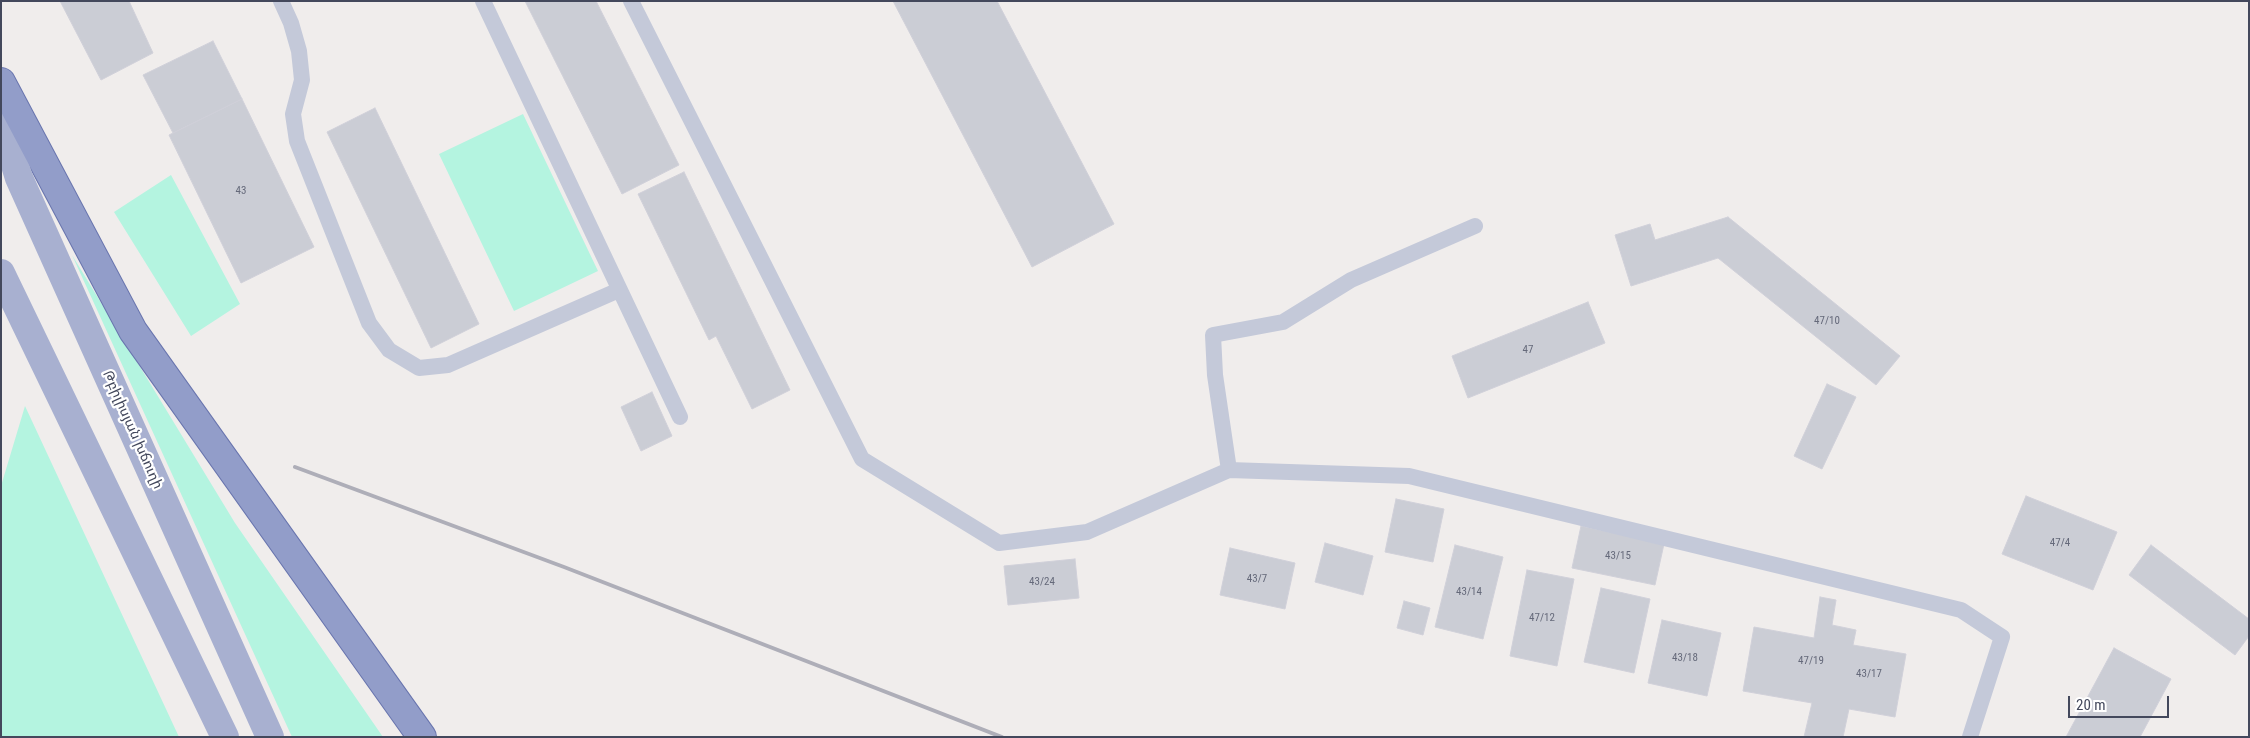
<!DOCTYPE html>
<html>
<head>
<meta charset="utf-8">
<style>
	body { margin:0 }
	#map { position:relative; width:2250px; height:738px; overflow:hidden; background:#f0edec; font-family:"Roboto Condensed",sans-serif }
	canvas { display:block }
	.frame { position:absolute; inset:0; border:2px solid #43485c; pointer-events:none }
	.scale { position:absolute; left:2068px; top:696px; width:101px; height:22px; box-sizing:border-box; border:2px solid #43485c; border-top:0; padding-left:6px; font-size:15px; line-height:18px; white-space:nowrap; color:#43485c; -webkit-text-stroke:4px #fff; paint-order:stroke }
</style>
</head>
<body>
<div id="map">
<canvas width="2250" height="738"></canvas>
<div class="frame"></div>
<div class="scale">20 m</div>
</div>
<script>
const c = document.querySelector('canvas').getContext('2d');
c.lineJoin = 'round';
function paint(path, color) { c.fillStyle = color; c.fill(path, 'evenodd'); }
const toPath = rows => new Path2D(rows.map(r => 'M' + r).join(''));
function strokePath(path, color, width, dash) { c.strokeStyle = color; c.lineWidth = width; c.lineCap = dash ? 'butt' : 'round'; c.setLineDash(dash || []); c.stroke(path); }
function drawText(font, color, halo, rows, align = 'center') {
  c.font = font + ' "Roboto Condensed","Noto Sans Armenian",sans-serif'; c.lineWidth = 4.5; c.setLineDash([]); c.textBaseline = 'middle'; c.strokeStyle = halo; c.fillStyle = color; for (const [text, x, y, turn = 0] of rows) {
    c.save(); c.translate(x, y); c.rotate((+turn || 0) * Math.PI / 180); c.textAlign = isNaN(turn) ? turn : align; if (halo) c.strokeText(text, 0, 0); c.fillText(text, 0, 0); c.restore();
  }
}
const green = toPath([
	[523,114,598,271,514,311,439,154],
	[171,175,240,304,191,336,114,212],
	[72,255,235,523,383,737,292,737],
	[25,406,179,737,1,737,1,486]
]);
const building = toPath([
	[60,1,129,1,153,53,101,80,60,1],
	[525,1,596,1,679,165,622,194,525,1],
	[893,1,997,1,1114,224,1032,267,893,1],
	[213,41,242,99,173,133,143,75,213,41],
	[242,99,314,247,241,283,169,135,242,99],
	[375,108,479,324,431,348,327,132,375,108],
	[684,172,790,390,752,409,716,336,709,340,638,194,684,172],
	[1728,217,1900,356,1876,385,1718,258,1631,286,1615,235,1650,224,1655,240,1728,217],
	[1588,302,1605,343,1468,398,1452,356,1588,302],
	[1827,384,1856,397,1822,469,1794,456,1827,384],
	[652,392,672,436,641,451,621,407,652,392],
	[2026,496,2117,532,2093,590,2002,554,2026,496],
	[1396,499,1444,509,1433,562,1385,552,1396,499],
	[1581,526,1664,544,1655,585,1572,568,1581,526],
	[1325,543,1373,556,1363,595,1315,582,1325,543],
	[1455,545,1503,557,1483,639,1435,627,1455,545],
	[2151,545,2249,619,2249,636,2235,655,2129,575,2151,545],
	[1230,548,1295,563,1285,609,1220,595,1230,548],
	[1075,559,1079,598,1008,605,1004,566,1075,559],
	[1527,570,1574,579,1557,666,1510,656,1527,570],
	[1601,588,1650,599,1634,673,1584,662,1601,588],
	[1820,597,1836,600,1832,625,1856,630,1853,645,1906,654,1895,717,1849,709,1843,737,1804,737,1812,703,1743,691,1754,627,1814,638,1820,597],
	[1404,601,1430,608,1423,635,1397,628,1404,601],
	[1662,620,1721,633,1707,696,1648,683,1662,620],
	[2114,648,2171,679,2140,737,2066,737,2114,648]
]);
const service = toPath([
	[281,1,291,23,299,51,302,80,293,114,297,141,369,323,389,350,419,368,448,365,619,290],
	[483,1,680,417],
	[631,1,862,459,999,543,1087,532,1229,470,1409,476,1961,610,2002,637,1970,737],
	[1229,470,1215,375,1213,335,1283,322,1351,280,1475,226]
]);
const primary = toPath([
	[1,120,19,178,270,737],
	[1,273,225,737]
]);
const trunk = toPath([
	[1,82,133,331,422,737]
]);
const rail = toPath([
	[295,467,564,567,1002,737]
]);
const numberNames = [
	["43",241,191],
	["47/10",1827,321],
	["47",1528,350],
	["47/4",2060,543],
	["43/15",1618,556],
	["43/7",1257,579],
	["43/24",1042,582],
	["43/14",1469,592],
	["47/12",1542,618],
	["43/18",1685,658],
	["47/19",1811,661],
	["43/17",1869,674]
];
const streetNames = [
	["Թբիլիսյան խճուղի",132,430,66]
];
paint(green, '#b4f4e0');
paint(building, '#cbcdd5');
strokePath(building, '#d0d0d9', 1);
strokePath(trunk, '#6975ae', 30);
strokePath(service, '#c4c9d9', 16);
strokePath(primary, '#a8b0d0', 28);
strokePath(trunk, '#929dc9', 28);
strokePath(rail, '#aeaeb8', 4);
drawText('11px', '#65697a', null, numberNames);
drawText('14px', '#43485c', '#fff', streetNames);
</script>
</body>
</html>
